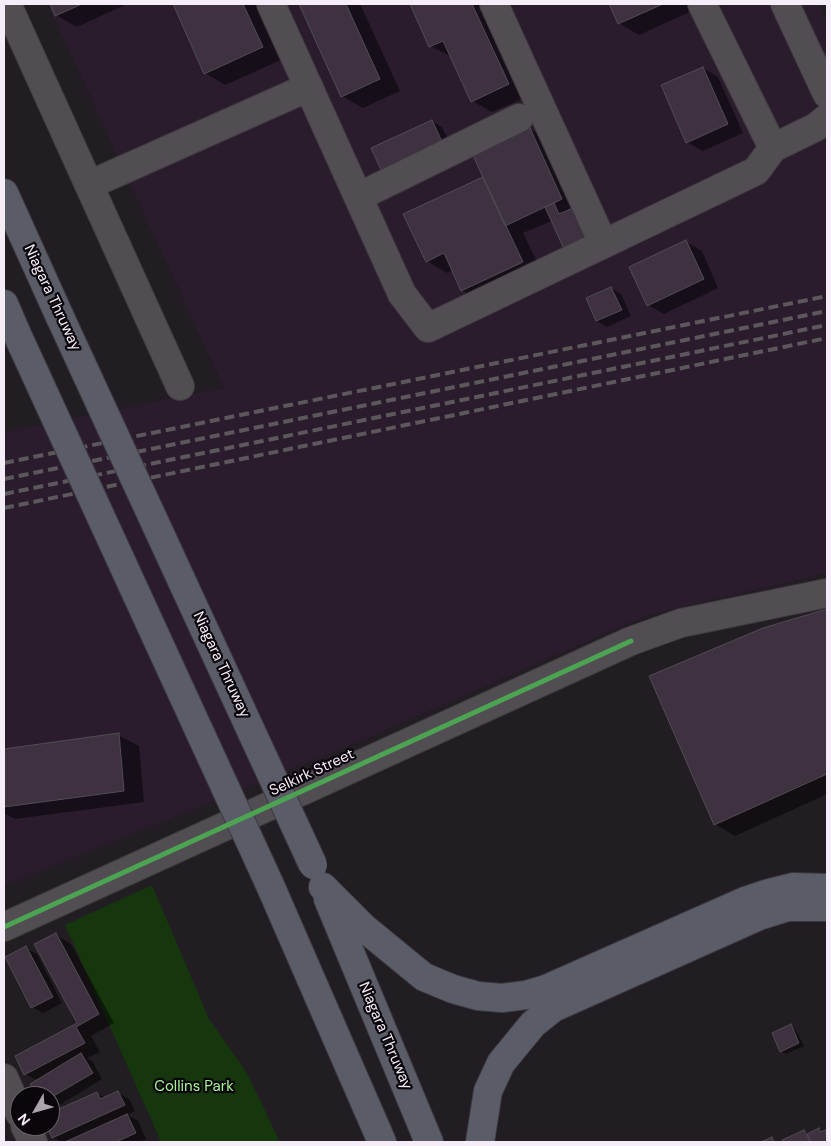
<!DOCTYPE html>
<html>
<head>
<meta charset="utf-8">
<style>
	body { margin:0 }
	#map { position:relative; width:831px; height:1146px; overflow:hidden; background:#221c23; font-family:"DM Sans",sans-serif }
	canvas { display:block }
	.frame { position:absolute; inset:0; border:5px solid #f5edf7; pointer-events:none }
	.north { position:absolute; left:10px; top:1086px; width:50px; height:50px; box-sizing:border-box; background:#0a060b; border:1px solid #686269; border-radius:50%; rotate:232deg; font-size:14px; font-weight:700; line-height:20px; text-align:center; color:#f5edf7 }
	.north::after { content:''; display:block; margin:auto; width:18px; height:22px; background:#aba4ad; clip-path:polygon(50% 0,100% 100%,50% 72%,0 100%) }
</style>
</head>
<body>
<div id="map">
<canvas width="831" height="1146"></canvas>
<div class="frame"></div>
<div class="north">N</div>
</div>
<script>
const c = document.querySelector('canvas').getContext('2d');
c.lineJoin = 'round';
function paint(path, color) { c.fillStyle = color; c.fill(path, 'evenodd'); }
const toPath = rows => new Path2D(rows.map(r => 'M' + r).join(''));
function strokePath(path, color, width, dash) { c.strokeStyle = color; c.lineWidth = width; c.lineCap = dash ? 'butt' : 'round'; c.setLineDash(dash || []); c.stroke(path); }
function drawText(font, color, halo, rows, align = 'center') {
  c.font = font + ' "DM Sans",sans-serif'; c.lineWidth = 4.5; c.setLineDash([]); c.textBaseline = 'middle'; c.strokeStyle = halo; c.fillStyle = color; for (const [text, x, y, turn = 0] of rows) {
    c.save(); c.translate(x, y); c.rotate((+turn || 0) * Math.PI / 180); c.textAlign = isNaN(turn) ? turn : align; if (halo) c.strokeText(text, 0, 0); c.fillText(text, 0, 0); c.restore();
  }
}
const built = toPath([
	[48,4,818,4,827,24,827,573,647,615,365,739,4,886,4,432,224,388]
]);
const green = toPath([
	[152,885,209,1019,247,1073,280,1142,161,1142,65,925]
]);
const shadow = toPath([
	[51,4,127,4,77,27,56,15],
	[174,4,258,4,283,59,225,85,205,73],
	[301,4,360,4,400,91,363,108,342,96],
	[411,4,487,4,529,96,492,112,472,101,452,57,430,46],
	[610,4,693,4,696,9,639,35,619,23],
	[703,68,718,77,743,133,703,151,687,142],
	[432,121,442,127,454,152,394,179],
	[530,129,546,138,578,210,523,233,543,274,482,302,462,290,453,270,447,273,427,261,483,179],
	[686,242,702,251,718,288,664,314,648,305],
	[611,288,621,294,631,316,607,327,597,321],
	[827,610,827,794,735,836,715,824,763,629],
	[118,735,139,746,144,802,15,819,4,813,4,750],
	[56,935,71,944,114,1023,91,1036,100,1052,87,1058,92,1061,102,1079,53,1109,50,1107,50,1096,38,1096,38,1081,25,1074,78,1024],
	[26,948,37,954,62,1003,43,1013,32,1007],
	[791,1026,795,1029,804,1046,786,1054,781,1051],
	[118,1093,129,1099,135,1111,127,1115,138,1121,146,1139,139,1142,62,1142,53,1137,48,1126,50,1126,50,1115,97,1094,105,1098],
	[819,1130,827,1132,827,1142,784,1141,804,1132,809,1134]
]);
const building = toPath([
	[50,4,82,4,55,16,50,4],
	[173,4,243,4,263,47,204,74,173,4],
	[299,4,346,4,380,79,341,97,299,4],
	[410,4,472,4,509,84,471,102,443,41,429,47,410,4],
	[609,4,663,4,618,24,609,4],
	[703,67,728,124,686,143,661,85,703,67],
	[432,120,444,146,383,174,371,148,432,120],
	[530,128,562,199,505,226,472,153,530,128],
	[483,177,523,262,461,291,444,253,426,262,403,214,483,177],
	[554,203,559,214,575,207,588,239,564,249,545,207,554,203],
	[686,240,704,279,647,306,629,267,686,240],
	[611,287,622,310,596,321,586,298,611,287],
	[827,609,827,774,714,825,649,676,763,628,827,609],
	[119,733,124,791,4,807,4,749,119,733],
	[56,933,99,1014,76,1027,85,1043,24,1075,15,1056,77,1023,34,944,56,933],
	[26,946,53,997,31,1008,5,957,26,946],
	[791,1024,799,1043,780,1052,772,1033,791,1024],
	[81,1053,93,1073,50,1098,50,1096,37,1096,30,1084,81,1053],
	[118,1091,125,1105,52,1138,46,1126,50,1126,50,1113,97,1092,100,1099,118,1091],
	[127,1114,136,1133,116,1142,65,1142,127,1114],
	[819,1128,820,1132,826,1130,827,1142,811,1142,807,1134,819,1128],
	[804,1130,810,1142,783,1142,782,1140,804,1130],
	[772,1137,774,1142,761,1142,772,1137]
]);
const minor = toPath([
	[7,4,180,386],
	[271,4,402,294,428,328,756,171,773,148,816,127,827,118],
	[494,4,603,243],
	[702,4,773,148],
	[785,4,827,94],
	[89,185,309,87],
	[358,197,519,118],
	[4,927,631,641,681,623,827,593],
	[4,1078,20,1114],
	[25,1126,33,1142]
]);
const highway = toPath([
	[4,193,60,317],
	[4,304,16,332],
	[270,885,382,1142],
	[323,887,363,927,424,977,453,989,478,996,502,998,526,995,546,989,745,901,769,893,793,887,827,888],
	[328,899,429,1142],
	[480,1142,488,1091,501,1063,533,1024,553,1008,759,916,788,907,827,907]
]);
const rail = toPath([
	[4,463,827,296],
	[4,479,827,311],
	[4,494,827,325],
	[4,508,827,338]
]);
const highwayBridge = toPath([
	[60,317,313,865],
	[16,332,270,885]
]);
const cycleway = toPath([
	[4,927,631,641]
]);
const streetNames = [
	["Niagara Thruway",52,298,65],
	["Niagara Thruway",221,665,65],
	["Selkirk Street",312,773,-25],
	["Niagara Thruway",385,1036,67]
];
const parkNames = [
	["Collins Park",194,1087]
];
paint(built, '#2a1c2d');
paint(green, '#16370d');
paint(shadow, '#0007');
paint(building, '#3e3241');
strokePath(building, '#514c52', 1);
strokePath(minor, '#3d393e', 30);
strokePath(highway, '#3d393e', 30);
strokePath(minor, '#524d53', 28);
strokePath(highway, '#5a5d68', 28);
strokePath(rail, '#5b575b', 4, [10, 5]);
strokePath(highwayBridge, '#3d393e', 30, []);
strokePath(highwayBridge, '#5a5d68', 28);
strokePath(cycleway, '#4ca352', 5);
drawText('15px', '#f5edf7', '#0a060b', streetNames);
drawText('15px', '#a5f096', '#0a060b', parkNames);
</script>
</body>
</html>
